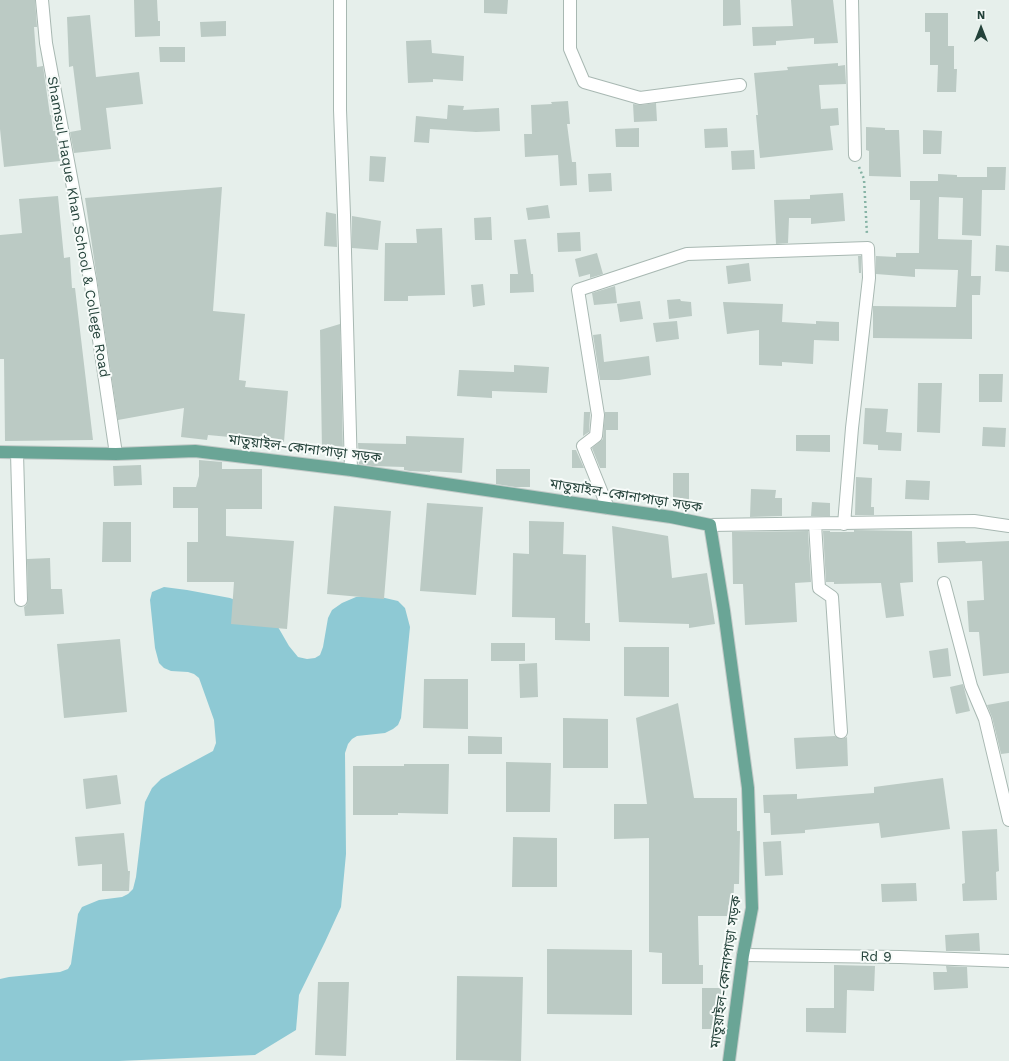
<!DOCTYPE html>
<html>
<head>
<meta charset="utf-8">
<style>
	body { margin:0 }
	#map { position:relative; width:1009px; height:1061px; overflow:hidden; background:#e6efeb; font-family:"Work Sans",sans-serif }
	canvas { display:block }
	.north { position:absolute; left:961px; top:8px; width:40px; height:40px; -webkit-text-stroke:3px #f7fbf9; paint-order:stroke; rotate:0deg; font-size:11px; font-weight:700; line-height:16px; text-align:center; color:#24423a }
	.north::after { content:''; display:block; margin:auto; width:14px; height:18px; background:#24423a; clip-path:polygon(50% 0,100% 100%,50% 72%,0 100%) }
</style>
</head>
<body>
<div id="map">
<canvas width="1009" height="1061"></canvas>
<div class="north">N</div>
</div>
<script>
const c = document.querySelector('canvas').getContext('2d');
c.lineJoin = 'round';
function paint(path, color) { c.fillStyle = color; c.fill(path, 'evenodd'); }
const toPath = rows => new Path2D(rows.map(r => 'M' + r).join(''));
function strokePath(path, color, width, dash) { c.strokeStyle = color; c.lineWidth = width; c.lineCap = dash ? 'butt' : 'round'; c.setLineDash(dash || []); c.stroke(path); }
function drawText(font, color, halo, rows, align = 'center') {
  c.font = font + ' "Work Sans","Noto Sans Bengali",sans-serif'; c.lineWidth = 4; c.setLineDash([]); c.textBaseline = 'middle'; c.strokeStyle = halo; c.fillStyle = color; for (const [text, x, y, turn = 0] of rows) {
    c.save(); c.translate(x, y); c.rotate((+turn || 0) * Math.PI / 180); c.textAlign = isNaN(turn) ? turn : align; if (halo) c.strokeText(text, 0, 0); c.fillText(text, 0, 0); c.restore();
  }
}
const water = toPath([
	[164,587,187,590,230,598,259,609,278,627,289,646,298,657,307,659,315,658,320,655,323,647,328,618,332,610,342,603,356,597,372,595,398,601,405,608,410,627,401,718,398,725,393,729,385,733,357,736,352,739,348,744,345,753,346,854,341,907,325,942,299,995,296,1030,255,1055,119,1061,0,1061,0,979,9,977,60,972,68,969,71,964,78,914,82,907,99,900,122,897,128,894,133,889,136,877,145,802,152,788,161,779,213,751,216,743,214,720,199,678,194,674,188,672,171,671,164,668,159,663,155,648,150,600,152,592]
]);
const building = toPath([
	[0,0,35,0,37,27,34,27,37,67,43,66,50,115,51,115,53,131,55,131,60,161,4,167,0,129],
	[134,0,157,0,158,21,160,21,160,36,135,37],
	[484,0,508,0,507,14,484,13],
	[723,0,740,0,741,25,723,26],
	[791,0,833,0,838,43,814,44,814,38,776,41,776,45,753,46,752,27,793,26],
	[925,13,948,13,948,46,954,46,954,69,957,69,956,92,937,92,938,65,930,65,930,32,925,32],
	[90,15,96,77,139,72,143,104,106,108,111,149,74,153,70,132,81,130,73,66,69,67,67,17],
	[226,21,226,36,201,37,200,22],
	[431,40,432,53,464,56,463,81,433,79,433,82,408,83,406,41],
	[159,47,185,47,185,62,160,62],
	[838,63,838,66,845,65,846,84,819,85,821,109,838,108,839,125,830,126,833,150,760,158,756,115,758,115,754,73,788,70,787,67],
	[568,101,570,124,567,124,572,162,576,162,577,185,560,186,558,155,525,157,524,134,532,134,531,105,552,104,551,102],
	[656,103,657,121,634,122,633,104,641,105],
	[448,105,464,106,463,110,499,108,500,131,476,132,430,129,429,143,414,142,416,116,447,119],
	[866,127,885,128,885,130,899,130,901,177,869,176,869,151,866,150],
	[639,128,639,147,616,147,615,129],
	[727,128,728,147,705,148,704,129],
	[923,130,942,131,941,154,923,154],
	[754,150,755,169,732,170,731,151],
	[370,156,386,157,384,182,369,181],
	[987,167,1006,167,1005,190,982,190,981,236,962,235,963,198,939,197,938,239,972,240,971,276,981,276,980,295,972,295,972,339,873,338,873,306,956,307,958,270,915,269,915,277,876,274,876,256,896,257,896,253,919,253,920,200,910,200,910,181,938,181,938,174,957,175,957,177,987,177],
	[611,173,612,191,589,192,588,174],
	[222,187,213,311,245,314,239,380,246,381,245,387,288,391,284,442,208,435,207,440,181,437,184,408,118,420,85,198],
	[843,193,845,221,811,224,811,218,789,218,788,243,776,244,774,200,810,199,810,195],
	[58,196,64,258,70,257,72,288,75,288,93,440,5,441,4,359,0,359,0,235,22,233,19,199],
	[548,205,550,218,528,220,526,208],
	[326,212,336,214,337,247,324,246],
	[352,216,381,221,378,250,352,248],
	[491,217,492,240,475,240,474,218],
	[442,228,445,295,408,296,408,301,384,301,385,243,417,243,416,229],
	[580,232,581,251,558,252,557,233],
	[526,239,531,274,533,274,534,292,510,293,510,274,518,274,514,240],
	[996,245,1009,246,1009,272,995,271],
	[597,253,603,274,590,278,590,274,579,277,575,259],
	[858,256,861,256,861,273,859,273],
	[749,263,751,281,728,284,726,266],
	[483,284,485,305,473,307,471,285],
	[615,286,617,303,594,305,592,293],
	[680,299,681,301,691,302,692,316,669,319,667,300],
	[640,301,643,319,620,322,617,304],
	[723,302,783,304,782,322,816,324,816,321,839,322,839,341,814,340,813,364,782,362,782,366,759,365,759,330,727,334],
	[677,321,679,339,656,342,653,323],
	[340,324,343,452,322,451,320,330],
	[601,334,604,362,649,356,651,375,619,380,600,380,593,335],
	[514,365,549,367,547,393,492,391,492,398,457,396,459,370,514,372],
	[979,374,1003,374,1002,402,979,402],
	[918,383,942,383,940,433,917,432],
	[865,408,888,409,886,432,902,433,901,451,878,450,878,445,863,444],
	[584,412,590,412,590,415,589,432,583,436],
	[605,412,618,412,618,430,606,430,606,468,600,468,592,448,603,439],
	[983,427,1006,428,1005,447,982,446],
	[796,435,830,435,830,452,796,451],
	[406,436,464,438,462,473,430,471,430,472,410,471,404,470,404,467,372,466,359,464,358,443,406,444],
	[572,450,576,450,584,468,572,468],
	[199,460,222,462,222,469,262,469,262,509,226,509,226,536,294,541,287,629,231,624,234,582,187,582,187,542,198,542,198,508,173,508,173,487,196,487,199,476],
	[141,465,142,485,114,486,113,466],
	[496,469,530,469,530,487,515,487,496,484],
	[673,473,689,473,689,508,673,508],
	[856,477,872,478,871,507,874,507,874,515,855,515],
	[906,480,930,481,929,500,905,499],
	[751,489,776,490,775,498,782,498,782,516,750,517],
	[812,502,830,503,830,516,811,516],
	[427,503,483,507,476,595,420,591],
	[334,506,391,511,384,599,327,594],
	[529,521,564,522,563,554,586,555,585,623,590,623,590,641,555,640,555,618,512,617,513,553,529,554],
	[103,522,131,522,131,562,102,562],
	[612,526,668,536,672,578,707,573,715,624,689,628,689,624,619,622],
	[854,530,912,531,913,582,900,583,904,616,886,618,881,583,834,584,834,582,826,582,823,531,830,531,830,532,854,532],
	[808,531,811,582,795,583,797,622,745,625,743,584,733,584,732,532],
	[965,541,966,543,1009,541,1009,673,983,676,979,632,969,632,967,601,984,600,982,561,938,563,937,542],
	[50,558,51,589,62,589,64,614,25,616,24,607,27,604,28,600,27,559],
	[120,639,127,712,64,718,57,644],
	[491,643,525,643,525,661,491,661],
	[624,647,669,647,669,697,624,696],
	[948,648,951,676,933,678,929,651],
	[537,663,538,697,520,698,519,664],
	[424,679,468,679,468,729,423,728],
	[963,684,970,711,956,714,950,687],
	[1009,701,1009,753,1001,754,992,717,987,705],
	[678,703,694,798,737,798,737,831,740,831,739,884,734,884,733,916,698,916,699,965,703,965,703,984,662,984,662,953,649,952,649,838,614,839,614,804,647,804,636,718],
	[563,718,608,719,608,768,563,768],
	[468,736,502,737,502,754,468,754],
	[835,736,841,739,847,737,848,766,796,769,794,738],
	[506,762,551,763,550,812,506,812],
	[404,764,449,764,448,814,398,813,398,815,353,815,353,766,404,766],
	[117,775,121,804,86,809,83,779],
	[943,778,950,829,881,838,879,823,805,830,805,833,771,835,770,813,764,813,763,795,797,794,797,799,874,793,874,787],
	[997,829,999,871,996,872,997,900,963,901,962,884,965,883,962,831],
	[124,833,128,871,130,871,129,891,102,891,102,864,78,866,75,837],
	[513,837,557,838,557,887,512,887],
	[781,841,783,875,765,876,763,842],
	[916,883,917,901,882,902,881,884],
	[979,933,980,951,946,951,945,935],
	[547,949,632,950,632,1015,547,1014],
	[834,965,875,966,874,991,847,990,846,1033,806,1032,806,1008,834,1008],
	[946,966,967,967,968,988,934,990,933,972,947,972],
	[457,976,523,977,521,1061,456,1060],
	[318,982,349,982,346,1056,315,1055],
	[702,988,721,988,721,1029,702,1029]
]);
const path = toPath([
	[859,167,864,179,867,235]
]);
const minor = toPath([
	[42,0,46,43,90,279,116,454],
	[340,0,340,110,344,215,351,470],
	[570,0,570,49,584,82,640,98,740,85],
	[852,0,855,155],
	[17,453,21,600],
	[608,508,583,446,596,436,598,415,578,290,687,254,868,248,869,278,852,428,844,524],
	[815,524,819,588,832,597,841,732],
	[710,525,974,521,1009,526],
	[944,583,971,686,985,719,1009,820],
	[743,955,900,957,1009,961]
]);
const major = toPath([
	[0,452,116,454,195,451,351,470,608,508,671,517,710,525,724,611,748,788,752,908,743,955,729,1061]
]);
const streetNames = [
	["Shamsul Haque Khan School & College Road",78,227,80],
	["মাতুয়াইল-কোনাপাড়া সড়ক",305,449,7],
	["মাতুয়াইল-কোনাপাড়া সড়ক",626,496,9],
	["Rd 9",876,957,1],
	["মাতুয়াইল-কোনাপাড়া সড়ক",726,972,-82]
];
paint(water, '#8ec9d4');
paint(building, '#bbcac4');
strokePath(minor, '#a8b8b2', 14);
strokePath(major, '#c2cac8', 14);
strokePath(path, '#86b3a5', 2.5, [2, 3]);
strokePath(minor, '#fff', 12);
strokePath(major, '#6aa596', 12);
drawText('14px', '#24423a', '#f7fbf9', streetNames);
</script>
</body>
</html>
